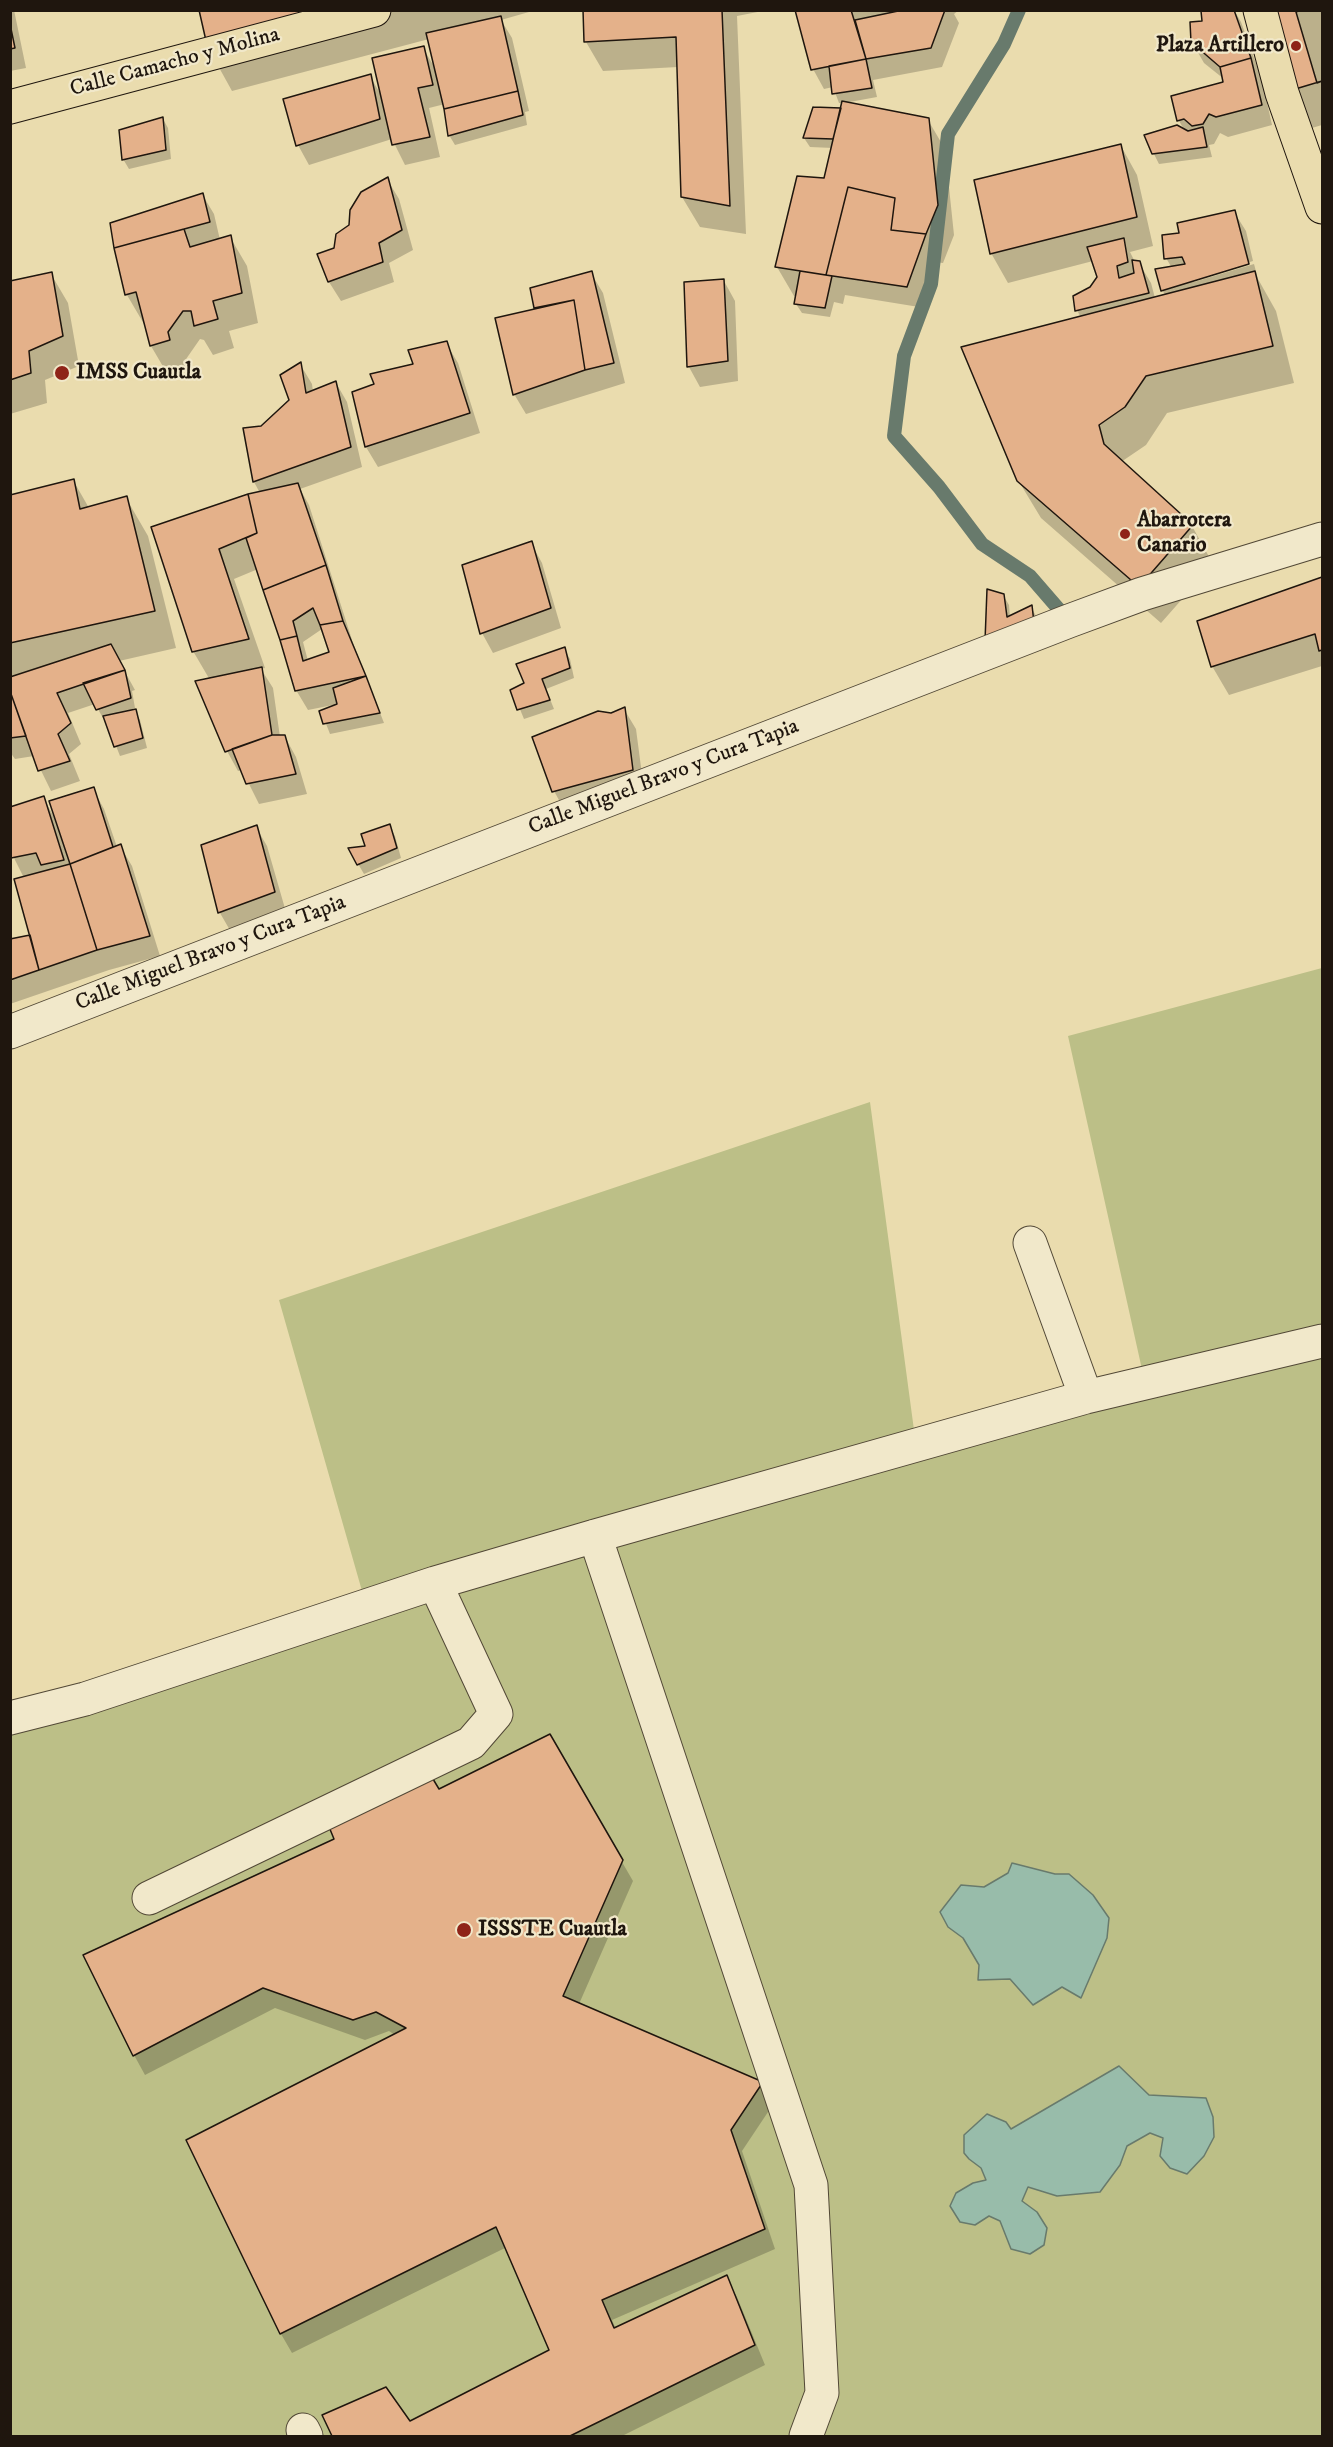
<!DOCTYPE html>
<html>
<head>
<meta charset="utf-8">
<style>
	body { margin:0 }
	#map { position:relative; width:1333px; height:2447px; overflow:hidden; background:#eadcae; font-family:"IM FELL DW Pica",serif }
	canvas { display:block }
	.frame { position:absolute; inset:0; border:12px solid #1f160e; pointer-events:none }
</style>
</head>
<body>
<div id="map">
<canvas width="1333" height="2447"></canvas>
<div class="frame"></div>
</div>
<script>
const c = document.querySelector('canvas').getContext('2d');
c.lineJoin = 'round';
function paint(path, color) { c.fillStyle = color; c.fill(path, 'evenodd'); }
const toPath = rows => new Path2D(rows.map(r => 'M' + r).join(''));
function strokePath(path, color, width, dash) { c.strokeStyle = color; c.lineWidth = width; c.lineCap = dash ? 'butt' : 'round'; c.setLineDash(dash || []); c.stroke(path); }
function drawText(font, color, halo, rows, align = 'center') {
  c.font = font + ' "IM FELL DW Pica",serif'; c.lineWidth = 4.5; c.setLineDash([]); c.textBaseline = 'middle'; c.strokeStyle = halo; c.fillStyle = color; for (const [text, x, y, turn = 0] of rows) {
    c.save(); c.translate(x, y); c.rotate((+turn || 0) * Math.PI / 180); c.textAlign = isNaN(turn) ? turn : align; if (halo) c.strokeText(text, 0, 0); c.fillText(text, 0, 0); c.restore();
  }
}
const green = toPath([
	[1322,968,1322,2436,11,2436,11,1710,366,1605,279,1300,870,1102,916,1445,1145,1383,1068,1036]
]);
const water = toPath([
	[1012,1863,1055,1874,1069,1874,1093,1895,1109,1918,1107,1938,1081,1998,1062,1987,1033,2005,1010,1979,978,1980,979,1965,963,1938,948,1927,940,1912,961,1885,984,1887,1008,1873,1012,1863],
	[1119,2066,1149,2095,1206,2098,1213,2117,1214,2137,1204,2156,1187,2174,1170,2168,1160,2156,1163,2138,1150,2133,1127,2146,1120,2165,1100,2192,1057,2196,1028,2187,1022,2201,1037,2212,1047,2228,1044,2245,1030,2254,1011,2249,1000,2221,989,2216,975,2225,960,2222,950,2206,956,2193,973,2183,986,2180,981,2168,969,2159,964,2153,964,2135,987,2114,1006,2122,1011,2129,1119,2066]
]);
const shadow = toPath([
	[10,10,14,10,26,68,10,71],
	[200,10,536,10,501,20,512,38,529,111,525,112,527,125,455,145,449,135,445,104,429,108,440,157,405,165,392,139,309,165,298,145,370,76,381,95,423,48,435,68,429,39,232,91,211,53],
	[584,10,768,10,737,16,746,234,700,227,682,197,678,67,603,71,586,42],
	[796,10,959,10,954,14,959,23,942,67,873,80,877,97,844,103,928,120,945,149,954,235,943,263,934,262,919,307,845,295,843,304,834,302,830,317,802,313,796,304,797,297,794,296,777,267,826,179,833,148,810,147,804,138,842,109,843,103,839,103,833,87,824,89,813,69],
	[1207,10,1234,10,1241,22,1262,80,1272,125,1228,137,1220,133,1214,144,1209,145,1212,157,1159,164,1154,154,1185,131,1179,121,1173,97,1224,83,1224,79,1204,63,1192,42],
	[1262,10,1322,10,1322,125,1305,130],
	[163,119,168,128,171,159,129,169,123,159],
	[1121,146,1137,175,1153,246,1130,252,1135,262,1139,263,1151,283,1155,298,1166,296,1162,290,1172,268,1166,258,1181,234,1234,212,1246,231,1253,261,1194,279,1194,282,1254,264,1258,279,1276,311,1294,383,1167,413,1146,445,1121,462,1192,526,1213,564,1161,623,1041,518,1018,480,1081,318,1077,310,1099,278,1093,261,1008,283,991,253],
	[387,179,399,199,413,250,389,263,394,282,341,301,329,282,319,255,335,249],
	[202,194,214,214,220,240,230,237,247,266,258,323,229,331,234,348,213,355,204,340,200,339,184,362,186,370,168,375,151,346,145,323,144,324,127,295,116,247],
	[591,273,603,293,625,383,526,414,514,394,536,309,532,289],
	[51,274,68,303,79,366,45,380,47,403,10,414,10,283],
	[724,281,735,301,738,381,700,387,689,367,686,283],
	[446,343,458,363,480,433,378,467,366,447,353,393,415,365],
	[300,364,312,384,313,392,336,383,347,402,362,467,300,489,309,505,353,643,384,723,330,734,321,711,333,707,333,705,308,710,296,690,258,569,234,579,265,668,261,669,273,688,280,737,285,737,296,757,307,794,259,804,242,770,238,771,227,751,197,682,210,680,193,651,153,528,260,493,254,482,245,430,262,428,291,401],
	[322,629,331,653,308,661,303,642],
	[73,480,89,508,126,498,148,536,176,648,119,661,135,690,132,691,135,708,133,708,140,720,147,748,120,756,105,718,103,718,95,704,68,713,81,744,69,754,80,781,51,791,34,756,15,759,10,752,10,497],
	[531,543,542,563,561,628,493,653,482,633],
	[1322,580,1322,666,1229,695,1212,666,1199,622],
	[1003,595,1009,605,1010,617,1031,607,1036,616,992,650],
	[564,649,570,659,574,678,546,689,554,709,524,719,512,690,526,684],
	[624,709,636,729,644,790,565,811,554,791,611,715],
	[93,789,104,809,117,847,120,846,132,866,160,956,109,970,10,1004,10,941,32,936,24,878,10,850,10,808,43,797,54,817],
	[389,826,395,836,401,858,364,874,350,850,367,847],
	[256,827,267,846,286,912,231,932,220,913,202,846],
	[549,1736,633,1881,579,2004,762,2083,774,2103,742,2151,775,2249,612,2320,616,2329,726,2277,737,2297,765,2365,622,2436,334,2436,324,2416,410,2423,551,2351,507,2247,292,2353,281,2334,188,2140,395,2035,389,2031,365,2040,275,2008,145,2075,134,2055,438,1791]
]);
const stream = toPath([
	[1019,10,1004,44,948,134,931,284,904,356,894,436,939,487,982,544,1030,576,1069,621]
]);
const building = toPath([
	[199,10,374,10,209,54,199,10],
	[583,10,722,10,730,206,681,197,676,37,584,42,583,10],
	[795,10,851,10,866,59,811,70,795,10],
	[903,10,945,10,931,48,866,59,855,20,903,10],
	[1234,10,1251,58,1220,67,1191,42,1190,22,1202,21,1201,11,1203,10,1234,10],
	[1260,10,1322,10,1322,81,1282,93,1260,10],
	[1301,10,1322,10,1322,81,1317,83,1296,12,1301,10],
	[501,16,518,91,444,109,426,33,501,16],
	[10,24,15,48,10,49,10,24],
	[424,46,433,85,418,88,430,137,392,145,372,58,424,46],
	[1251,58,1262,105,1216,117,1209,114,1203,124,1192,126,1184,119,1177,121,1171,96,1223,82,1220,67,1251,58],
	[866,59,872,88,832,94,829,66,866,59],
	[371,74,380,119,296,146,283,99,371,74],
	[518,91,523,115,448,136,444,109,518,91],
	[842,101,929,118,938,205,926,234,891,230,895,198,848,187,826,275,775,267,797,176,824,178,842,101],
	[813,107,841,108,833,139,803,138,813,107],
	[163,117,166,150,122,160,119,130,163,117],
	[1177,125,1188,131,1203,127,1207,147,1152,154,1144,135,1177,125],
	[1121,144,1137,217,990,254,974,180,1121,144],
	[388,177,402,230,379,243,383,262,328,282,317,254,334,248,336,234,349,225,350,210,361,192,388,177],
	[848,187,895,198,891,230,926,234,907,287,826,275,848,187],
	[203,193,210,222,114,248,110,223,203,193],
	[1235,210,1249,264,1161,291,1155,269,1185,264,1182,257,1164,259,1162,235,1179,233,1177,223,1235,210],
	[184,229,190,247,231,235,242,293,213,301,218,319,194,326,191,311,183,311,168,332,170,340,150,346,136,292,125,295,114,248,184,229],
	[1124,238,1128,262,1117,266,1119,278,1134,273,1132,260,1140,261,1149,293,1075,311,1073,296,1090,287,1097,277,1087,247,1124,238],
	[592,271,614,363,585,370,574,300,534,308,530,288,592,271],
	[800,271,832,276,825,308,794,304,800,271],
	[1255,271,1273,346,1146,376,1125,407,1099,425,1104,444,1193,525,1139,587,1017,481,961,347,1255,271],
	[52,272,63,336,29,351,31,373,10,380,10,281,52,272],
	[724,279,728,361,687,367,684,282,724,279],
	[574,300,585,370,513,395,495,318,574,300],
	[447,341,470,413,365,447,352,392,374,384,370,374,413,364,408,350,447,341],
	[301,362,306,393,336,381,351,447,253,482,243,428,261,426,289,400,280,375,301,362],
	[74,479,80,509,127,496,155,611,10,643,10,495,74,479],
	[298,483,326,565,263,590,246,538,257,533,248,494,298,483],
	[248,494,257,533,219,549,249,639,192,652,151,527,248,494],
	[532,541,551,608,480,634,462,565,532,541],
	[326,565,343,621,320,625,313,608,293,621,297,636,280,640,263,590,326,565],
	[1322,577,1322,650,1319,651,1315,634,1211,667,1197,621,1322,577],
	[987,589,1004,594,1007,617,1032,605,1034,623,985,641,987,589],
	[343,621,366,676,295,691,280,640,297,636,303,661,329,652,320,625,343,621],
	[111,644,125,670,57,693,71,723,58,734,70,761,38,771,10,691,10,677,111,644],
	[565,647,570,668,542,679,550,700,517,710,510,690,524,683,516,664,565,647],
	[262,667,272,735,225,752,195,681,262,667],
	[125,670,131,698,96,710,83,683,125,670],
	[366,676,380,713,323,724,319,711,337,704,333,688,366,676],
	[10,691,26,736,10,738,10,691],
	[625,707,633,770,552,792,532,737,598,711,611,713,625,707],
	[136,709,143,738,114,747,103,716,136,709],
	[272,735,285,735,296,774,246,784,232,749,272,735],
	[94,787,113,847,70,864,49,801,94,787],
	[44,796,64,860,41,865,36,853,11,858,10,807,44,796],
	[390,824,397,848,357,865,348,848,365,846,361,834,390,824],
	[257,825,275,892,218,913,201,845,257,825],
	[121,844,150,936,97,950,70,864,121,844],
	[70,864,97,950,39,970,14,879,70,864],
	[30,935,39,970,10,980,10,939,30,935],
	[550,1734,623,1860,563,1996,763,2082,731,2130,765,2229,602,2300,614,2328,727,2275,755,2345,570,2436,332,2436,322,2415,386,2387,410,2421,549,2350,496,2227,280,2334,186,2140,406,2028,376,2012,353,2020,263,1988,133,2056,83,1955,334,1839,318,1800,418,1754,439,1789,550,1734]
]);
const minor = toPath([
	[10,1032,1069,621,1142,594,1322,539],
	[1030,1243,1086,1397],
	[595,1536,811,2185,822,2393,806,2436],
	[10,1718,85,1699,435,1583,595,1536,1086,1397,1322,1341],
	[149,1898,471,1743,496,1714,435,1583],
	[303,2430,306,2436]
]);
const major = toPath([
	[1260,10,1282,93,1322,207],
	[10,107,374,10]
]);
const markers = [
	[1296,46,6,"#8f2418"],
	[62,373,8,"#8f2418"],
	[1125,534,6,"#8f2418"],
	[464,1930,8,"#8f2418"]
];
const poiNames = [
	["Plaza Artillero",1284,46,"right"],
	["IMSS Cuautla",76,373],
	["Abarrotera",1137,521],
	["Canario",1137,546],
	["ISSSTE Cuautla",478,1930]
];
const streetNames = [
	["Calle Camacho y Molina",175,63,-15],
	["Calle Miguel Bravo y Cura Tapia",664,778,-21],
	["Calle Miguel Bravo y Cura Tapia",211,954,-21]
];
paint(green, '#bcbf87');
paint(water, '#98bcaa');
strokePath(water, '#687a6c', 1.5);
paint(shadow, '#0003');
strokePath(stream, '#687a6c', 14);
paint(building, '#e4b18a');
strokePath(building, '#1f160e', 1.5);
strokePath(minor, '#524836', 35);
strokePath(major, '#1f160e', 35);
strokePath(minor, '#f1e8ca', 33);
strokePath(major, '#eadcae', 33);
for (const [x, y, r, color] of markers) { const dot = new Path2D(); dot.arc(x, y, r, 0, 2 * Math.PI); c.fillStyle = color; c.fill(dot); strokePath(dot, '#f1e8ca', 2); }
drawText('bold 22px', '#1f160e', '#f1e8ca', poiNames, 'left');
drawText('22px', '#1f160e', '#f1e8ca', streetNames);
</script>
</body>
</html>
